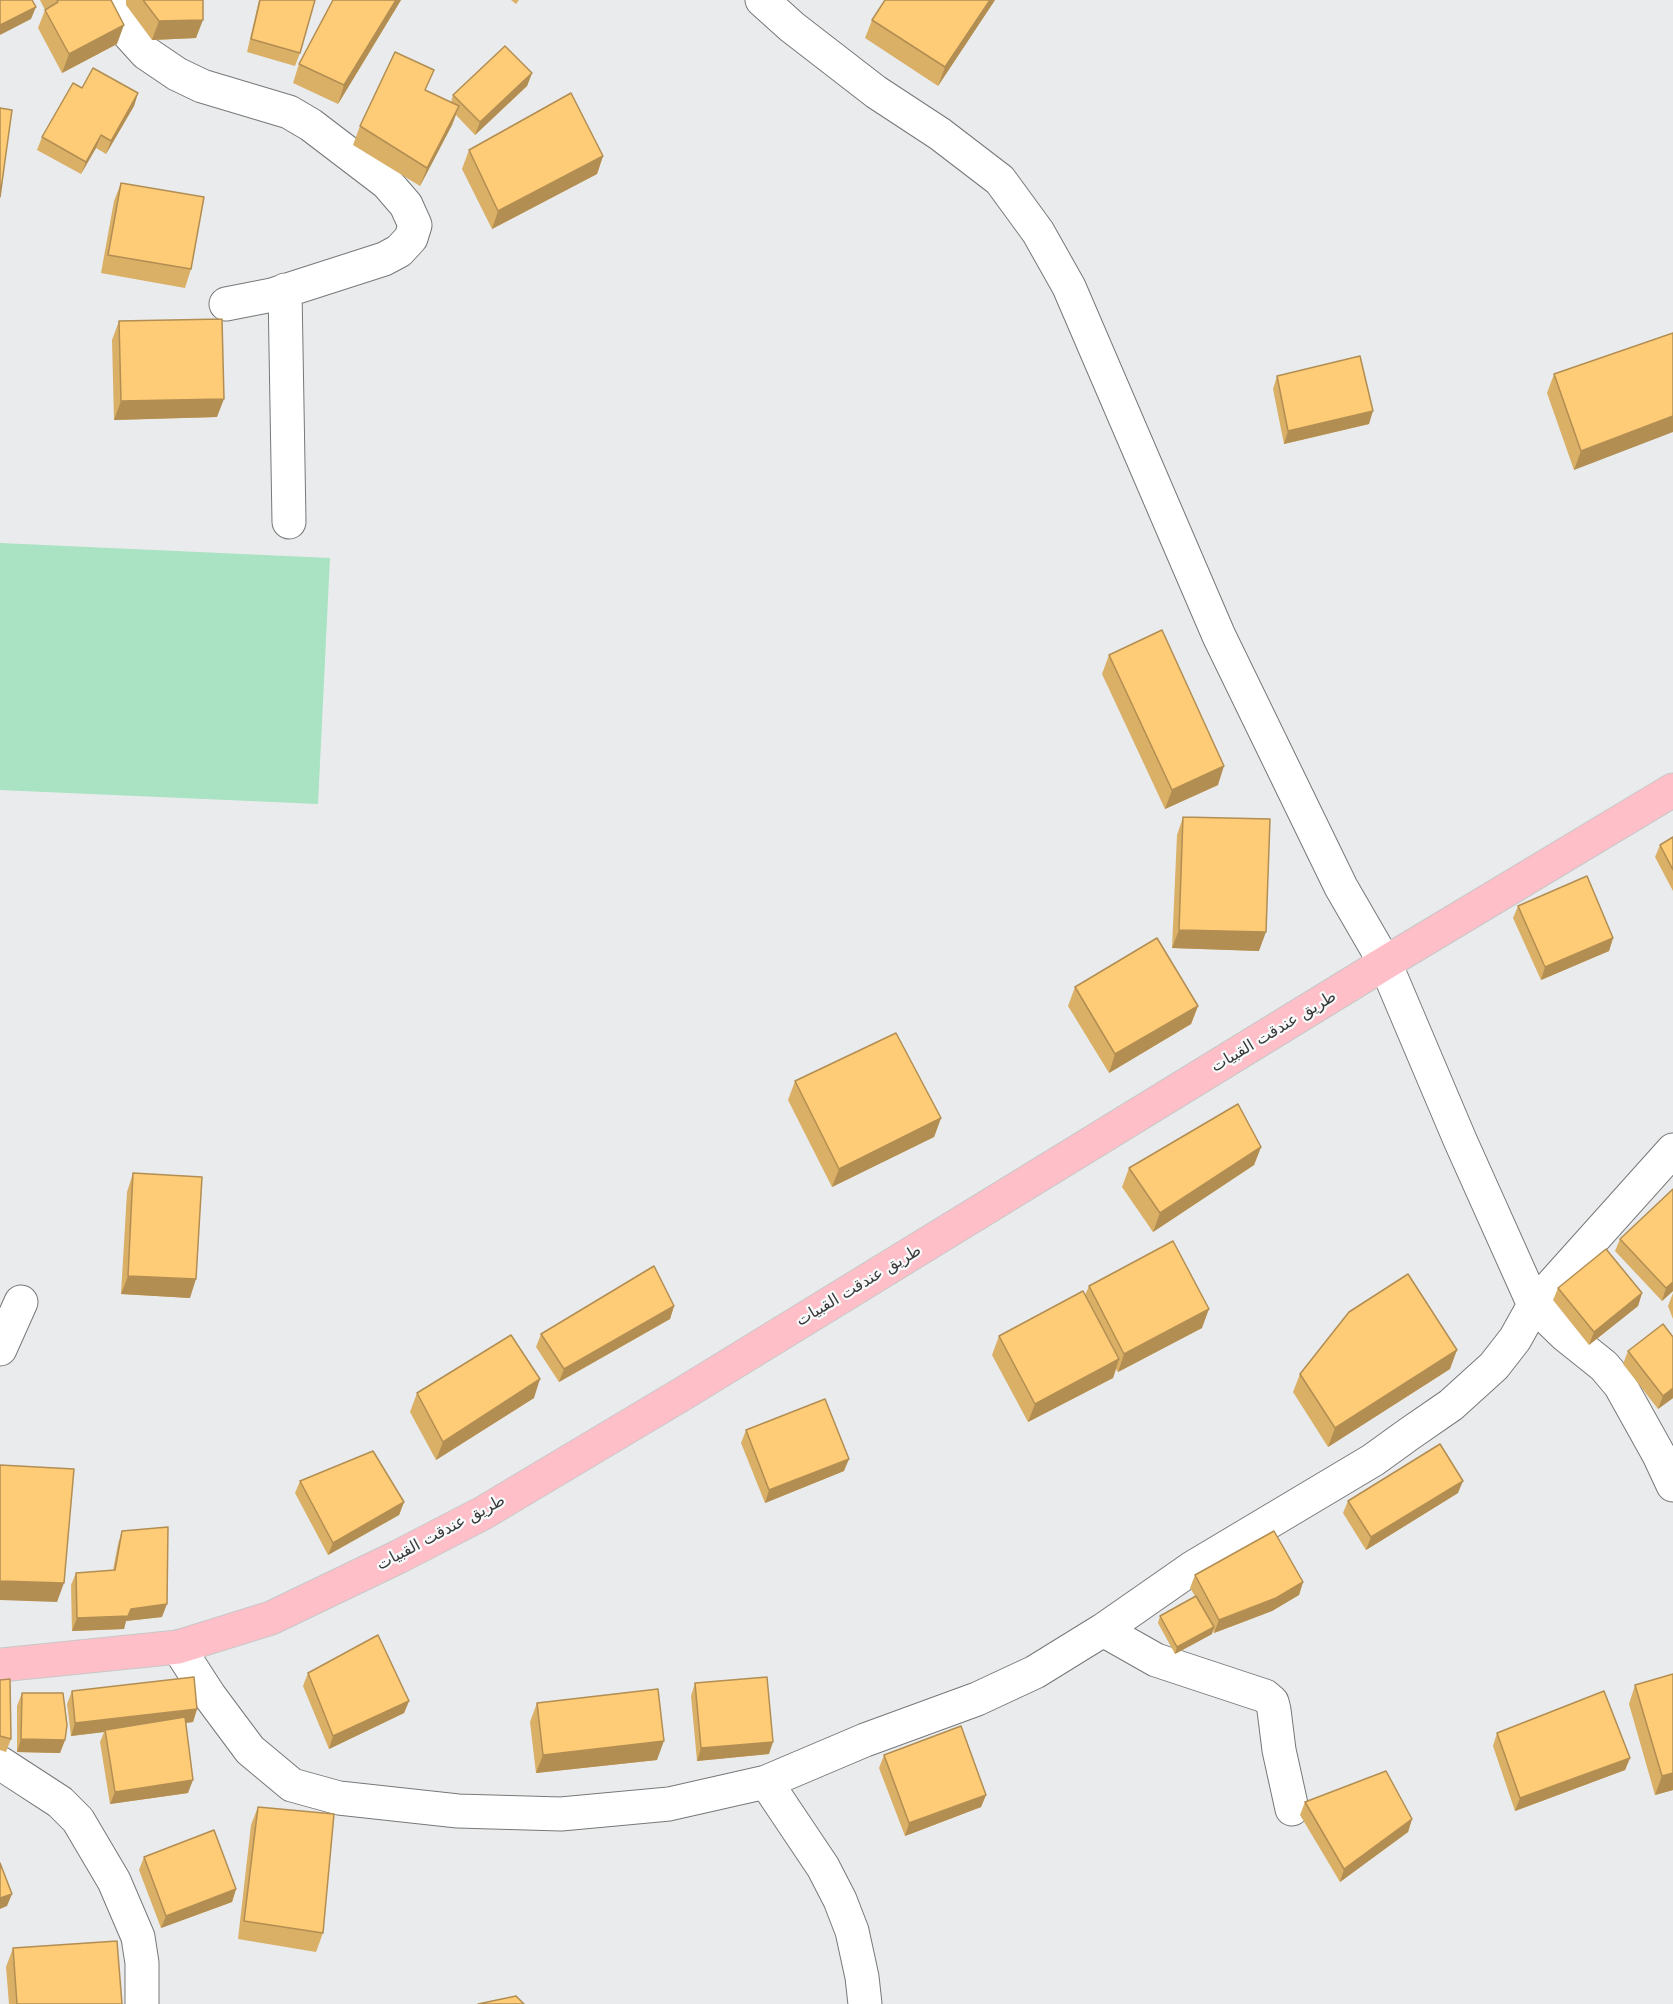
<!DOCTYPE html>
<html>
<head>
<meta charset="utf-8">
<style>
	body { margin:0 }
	canvas { display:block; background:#eaebec }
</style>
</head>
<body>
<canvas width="1673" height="2004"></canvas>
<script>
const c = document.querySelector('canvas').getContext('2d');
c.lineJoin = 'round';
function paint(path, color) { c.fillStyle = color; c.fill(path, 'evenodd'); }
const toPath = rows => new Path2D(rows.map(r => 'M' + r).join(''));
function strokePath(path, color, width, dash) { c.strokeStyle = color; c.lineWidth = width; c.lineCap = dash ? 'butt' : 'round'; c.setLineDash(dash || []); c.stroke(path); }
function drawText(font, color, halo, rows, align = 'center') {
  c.font = font + ' "DejaVu Sans","Noto Naskh Arabic",sans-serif'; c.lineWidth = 4.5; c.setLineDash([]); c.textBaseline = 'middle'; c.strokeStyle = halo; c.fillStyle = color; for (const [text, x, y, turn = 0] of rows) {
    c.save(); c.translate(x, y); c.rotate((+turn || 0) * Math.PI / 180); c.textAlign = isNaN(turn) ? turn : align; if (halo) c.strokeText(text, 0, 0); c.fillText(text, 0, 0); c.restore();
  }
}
const green = toPath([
	[0,543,330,558,318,804,0,790]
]);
const minor = toPath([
	[109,0,126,31,146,53,177,74,202,86,289,112,311,125,387,183,406,205,415,225,411,238,399,251,384,259,272,295,226,304],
	[762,0,792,27,876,92,940,134,1000,180,1038,232,1069,287,1219,636,1341,887,1385,963,1460,1140,1534,1305,1564,1334,1604,1366,1620,1385,1659,1455,1673,1485],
	[285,290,289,522],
	[0,1349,21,1302],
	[1103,1630,1156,1660,1265,1696,1272,1702,1274,1710,1279,1750,1292,1809],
	[178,1647,209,1695,250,1750,292,1785,339,1798,458,1811,561,1814,669,1804,766,1782,865,1740,977,1699,1035,1672,1103,1630,1192,1568,1373,1460,1409,1434,1451,1405,1494,1366,1515,1339,1534,1305,1673,1150],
	[0,1763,60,1802,78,1820,114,1881,138,1937,142,1963,142,2004],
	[766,1782,823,1867,840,1900,852,1931,862,1977,865,2004]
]);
const major = toPath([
	[0,1665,178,1647,271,1618,398,1557,483,1513,684,1393,1385,963,1673,790]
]);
const wall = toPath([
	[40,0,111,0,117,44,62,73,38,28,45,10],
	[126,0,203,0,196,38,152,40,126,5],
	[259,0,315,0,300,53,295,66,247,52],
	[333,0,401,0,338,104,293,83,299,64],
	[511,0,519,0,516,4],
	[995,0,938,86,865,38,872,20],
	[532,73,527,86,475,135,456,115,452,125,420,186,353,145,360,126,451,102,453,95],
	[138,93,134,106,106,154,96,148,81,174,37,150,42,137],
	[469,150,603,156,597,174,492,229,462,169],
	[121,183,191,269,185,288,101,273,114,201],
	[119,321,217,417,114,420,112,340],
	[1673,333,1574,470,1547,393,1554,374],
	[1277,376,1369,424,1284,444,1273,389],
	[1109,655,1218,785,1165,809,1102,674],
	[1183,817,1259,951,1172,948,1177,835],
	[1673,837,1673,891,1655,857,1660,845],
	[1518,906,1613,938,1609,951,1541,980,1513,918],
	[1075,987,1198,1006,1191,1024,1109,1073,1068,1006],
	[795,1081,941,1118,934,1137,832,1187,788,1100],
	[1261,1147,1254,1165,1153,1232,1122,1187,1129,1168],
	[133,1173,190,1298,121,1294,127,1192],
	[1620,1239,1673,1291,1662,1301,1615,1251],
	[1089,1286,1202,1328,1118,1372,1116,1369,1113,1378,1028,1422,992,1355,999,1336,1085,1295],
	[1558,1288,1642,1293,1638,1306,1589,1345,1553,1300],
	[1673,1293,1673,1319,1668,1306],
	[674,1306,670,1319,559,1382,536,1347,541,1334],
	[1628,1351,1673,1398,1658,1409,1623,1364],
	[1450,1369,1328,1447,1293,1392,1300,1374],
	[417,1393,534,1398,436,1460,410,1412],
	[746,1430,844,1471,765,1503,741,1443],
	[300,1481,404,1502,399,1515,328,1555,295,1493],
	[1458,1493,1366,1550,1343,1513,1348,1501],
	[122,1531,162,1617,126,1621,124,1629,72,1631,71,1585,76,1573,113,1570,118,1544],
	[1195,1575,1303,1582,1299,1595,1272,1611,1214,1633,1213,1630,1212,1634,1175,1654,1158,1623,1160,1616,1195,1596,1190,1588],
	[308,1673,409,1701,404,1713,329,1749,303,1686],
	[0,1680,11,1739,6,1752,0,1750],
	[695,1683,769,1754,697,1761,691,1696],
	[1635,1685,1673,1790,1655,1795,1629,1704],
	[72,1691,197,1709,193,1722,185,1723,188,1793,110,1804,100,1742,104,1732,71,1736,67,1704],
	[22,1693,65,1740,60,1753,17,1752,17,1706],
	[537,1703,657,1760,536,1773,530,1722],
	[1497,1733,1630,1758,1625,1770,1515,1811,1493,1746],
	[884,1755,986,1795,981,1807,905,1836,879,1768],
	[1305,1802,1412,1819,1408,1832,1340,1882,1300,1815],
	[258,1807,323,1933,316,1952,238,1939,251,1825],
	[144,1857,236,1889,232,1902,161,1928,139,1870],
	[13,1948,122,2004,9,2004,6,1967]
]);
const shadedWall = toPath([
	[396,0,401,0,338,104,344,85],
	[990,0,995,0,938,86,945,67],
	[36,7,31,19,0,35,0,25],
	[203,20,196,38,152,40,159,21],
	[124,25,117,44,62,73,69,54],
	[532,73,527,86,475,135,480,122],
	[138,93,134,106,106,154,111,141],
	[459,106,452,125,420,186,427,168],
	[101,135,96,148,81,174,86,162],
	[603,156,597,174,492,229,498,211],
	[224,399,217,417,114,420,121,401],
	[1373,411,1369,424,1284,444,1288,431],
	[1673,416,1673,432,1574,470,1581,451],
	[1224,766,1218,785,1165,809,1172,790],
	[1179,930,1266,932,1259,951,1172,948],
	[1613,938,1609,951,1541,980,1545,967],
	[1198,1006,1191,1024,1109,1073,1115,1054],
	[941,1118,934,1137,832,1187,839,1169],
	[1261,1147,1254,1165,1153,1232,1160,1213],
	[128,1276,196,1279,190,1298,121,1294],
	[1673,1282,1673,1291,1662,1301,1666,1288],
	[1642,1293,1638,1306,1589,1345,1594,1332],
	[674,1306,670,1319,559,1382,564,1369],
	[1209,1309,1202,1328,1118,1372,1124,1354],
	[1457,1350,1450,1369,1328,1447,1335,1428],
	[1119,1359,1113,1378,1028,1422,1035,1404],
	[540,1379,534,1398,436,1460,443,1442],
	[1673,1388,1673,1398,1658,1409,1663,1396],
	[849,1459,844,1471,765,1503,769,1490],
	[1463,1481,1458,1493,1366,1550,1371,1537],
	[404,1502,399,1515,328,1555,333,1543],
	[0,1581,64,1583,57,1602,0,1600],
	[1303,1582,1299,1595,1272,1611,1214,1633,1219,1620],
	[167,1604,162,1617,126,1621,124,1629,72,1631,77,1618,131,1609],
	[1214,1627,1212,1634,1175,1654,1177,1647],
	[409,1701,404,1713,329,1749,333,1736],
	[197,1709,193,1722,105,1732,105,1730,104,1732,71,1736,75,1723],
	[21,1739,65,1740,60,1753,17,1752],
	[664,1741,657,1760,536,1773,543,1755],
	[773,1742,769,1754,697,1761,701,1748],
	[1630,1758,1625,1770,1515,1811,1520,1798],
	[1673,1773,1673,1790,1655,1795,1662,1776],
	[193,1780,188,1793,110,1804,115,1792],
	[986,1795,981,1807,905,1836,909,1823],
	[1412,1819,1408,1832,1340,1882,1344,1869],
	[236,1889,232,1902,161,1928,166,1916],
	[12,1894,7,1906,0,1909,0,1898]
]);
const building = toPath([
	[0,0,32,0,36,7,0,25,0,0],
	[57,0,111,0,124,25,69,54,45,10,58,2,57,0],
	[143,0,203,0,203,20,159,21,143,0],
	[260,0,315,0,300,53,251,39,260,0],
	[333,0,396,0,344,85,299,64,333,0],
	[885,0,990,0,945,67,872,20,885,0],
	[505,46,532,73,480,122,453,95,505,46],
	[395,52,434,70,425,90,459,106,427,168,360,126,395,52],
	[93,68,138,93,111,141,101,135,86,162,42,137,73,83,82,88,93,68],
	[571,93,603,156,498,211,469,150,571,93],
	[0,108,12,110,0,197,0,108],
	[121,183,204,197,191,269,108,255,121,183],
	[222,319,224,399,121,401,119,321,222,319],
	[1673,333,1673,416,1581,451,1554,374,1673,333],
	[1360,356,1373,411,1288,431,1277,376,1360,356],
	[1162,630,1224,766,1172,790,1109,655,1162,630],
	[1183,817,1270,819,1266,932,1179,930,1183,817],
	[1673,837,1673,870,1660,845,1673,837],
	[1587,876,1613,938,1545,967,1518,906,1587,876],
	[1157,938,1198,1006,1115,1054,1075,987,1157,938],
	[896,1033,941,1118,839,1169,795,1081,896,1033],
	[1238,1104,1261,1147,1160,1213,1129,1168,1238,1104],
	[133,1173,202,1177,196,1279,128,1276,133,1173],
	[1673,1189,1673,1282,1666,1288,1620,1239,1673,1189],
	[1173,1241,1209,1309,1124,1354,1089,1286,1173,1241],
	[1606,1249,1642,1293,1594,1332,1558,1288,1606,1249],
	[654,1266,674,1306,564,1369,541,1334,654,1266],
	[1408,1274,1457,1350,1335,1428,1300,1374,1349,1312,1408,1274],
	[1083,1291,1119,1359,1035,1404,999,1336,1083,1291],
	[1663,1324,1673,1337,1673,1388,1663,1396,1628,1351,1663,1324],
	[511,1335,540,1379,443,1442,417,1393,511,1335],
	[825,1399,849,1459,769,1490,746,1430,825,1399],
	[1440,1444,1463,1481,1371,1537,1348,1501,1440,1444],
	[373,1451,404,1502,333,1543,300,1481,373,1451],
	[0,1465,74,1469,64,1583,0,1581,0,1465],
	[168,1527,167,1604,131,1609,128,1616,77,1618,76,1573,115,1570,122,1531,168,1527],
	[1274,1531,1303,1582,1276,1598,1219,1620,1195,1575,1274,1531],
	[1196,1596,1214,1627,1177,1647,1160,1616,1196,1596],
	[378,1635,409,1701,333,1736,308,1673,378,1635],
	[1673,1674,1673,1773,1662,1776,1635,1685,1673,1674],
	[194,1677,197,1709,75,1723,72,1691,194,1677],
	[767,1677,773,1742,701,1748,695,1683,767,1677],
	[10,1679,11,1739,0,1736,0,1680,10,1679],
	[658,1689,664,1741,543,1755,537,1703,658,1689],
	[1604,1691,1630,1758,1520,1798,1497,1733,1604,1691],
	[22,1693,63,1693,67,1725,65,1740,21,1739,22,1693],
	[185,1717,193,1780,115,1792,105,1730,185,1717],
	[961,1726,986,1795,909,1823,884,1755,961,1726],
	[1386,1771,1412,1819,1344,1869,1305,1802,1386,1771],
	[258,1807,334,1814,323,1933,244,1921,258,1807],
	[214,1830,236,1889,166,1916,144,1857,214,1830],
	[0,1863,12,1894,0,1898,0,1863],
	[117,1941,122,2004,17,2004,13,1948,117,1941],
	[516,1996,524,2004,478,2004,516,1996]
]);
const streetNames = [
	["طريق عندقت القبيات",1274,1032,-31],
	["طريق عندقت القبيات",859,1286,-31],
	["طريق عندقت القبيات",441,1533,-28]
];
paint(green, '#a9e3c3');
strokePath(minor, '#777879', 35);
strokePath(major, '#c8c8c8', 35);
strokePath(minor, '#fff', 33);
strokePath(major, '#febfc8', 33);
paint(wall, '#daaf66');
paint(shadedWall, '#b28e53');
paint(building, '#fecb77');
strokePath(building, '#b28e53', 1.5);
drawText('16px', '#393a3a', '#f8f9fa', streetNames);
</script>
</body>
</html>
